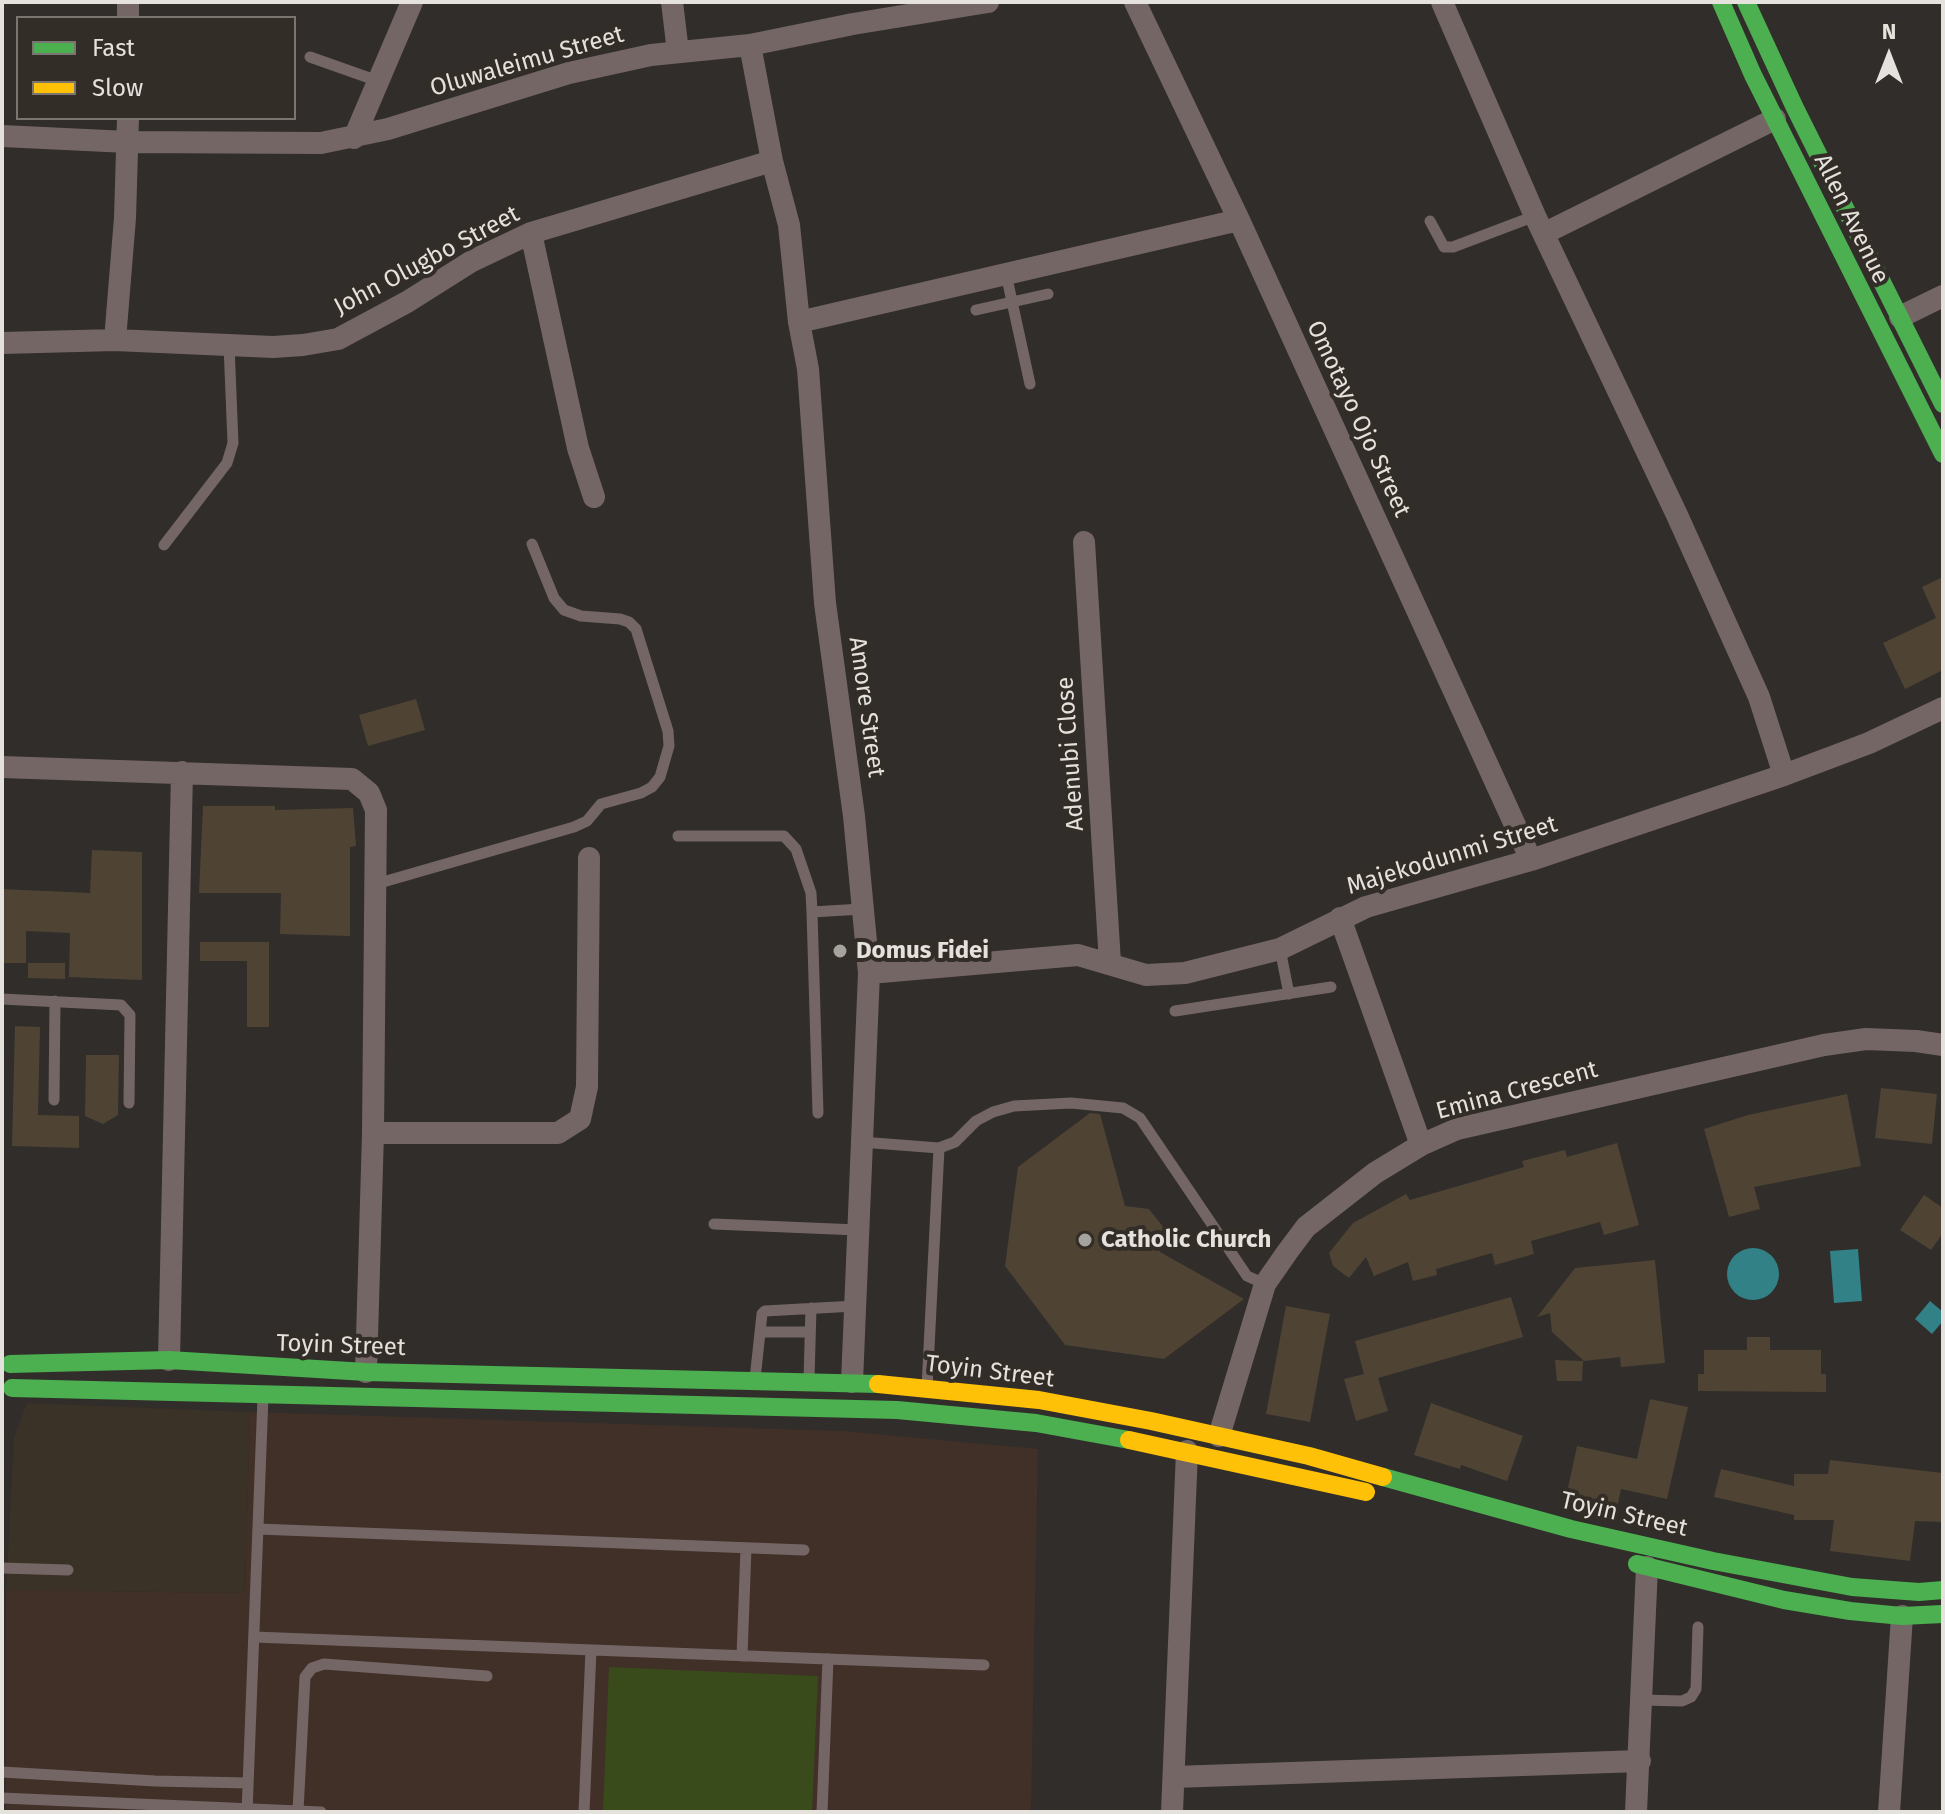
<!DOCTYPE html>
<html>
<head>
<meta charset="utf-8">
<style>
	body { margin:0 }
	#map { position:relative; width:1945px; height:1814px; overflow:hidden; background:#302d2a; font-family:"Fira Sans",sans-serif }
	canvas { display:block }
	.frame { position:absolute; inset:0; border:4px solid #e5e1dd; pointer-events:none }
	.legend { position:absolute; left:16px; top:16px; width:280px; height:104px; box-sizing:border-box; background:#332d27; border:2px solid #7a7570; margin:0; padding:10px 14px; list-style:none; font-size:24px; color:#e5e1dd }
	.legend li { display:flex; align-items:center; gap:16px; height:40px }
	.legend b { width:40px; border:2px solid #7a7570 }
	.north { position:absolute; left:1849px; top:16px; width:80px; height:80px; -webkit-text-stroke:6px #332d27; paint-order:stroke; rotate:0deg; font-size:22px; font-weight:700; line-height:32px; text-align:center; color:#e5e1dd }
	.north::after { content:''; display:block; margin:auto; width:28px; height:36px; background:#e5e1dd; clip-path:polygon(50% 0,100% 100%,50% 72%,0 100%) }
</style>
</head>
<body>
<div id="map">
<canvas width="1945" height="1814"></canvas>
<div class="frame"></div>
<ul class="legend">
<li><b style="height:10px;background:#4caf50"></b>Fast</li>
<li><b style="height:10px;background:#ffc107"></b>Slow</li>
</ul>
<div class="north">N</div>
</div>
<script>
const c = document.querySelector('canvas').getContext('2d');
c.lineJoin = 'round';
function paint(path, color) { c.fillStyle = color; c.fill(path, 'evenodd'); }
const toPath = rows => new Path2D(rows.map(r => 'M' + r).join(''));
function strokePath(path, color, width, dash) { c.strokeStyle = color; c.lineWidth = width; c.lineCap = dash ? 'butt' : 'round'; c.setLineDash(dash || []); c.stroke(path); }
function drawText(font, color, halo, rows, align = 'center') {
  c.font = font + ' "Fira Sans",sans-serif'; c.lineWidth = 8; c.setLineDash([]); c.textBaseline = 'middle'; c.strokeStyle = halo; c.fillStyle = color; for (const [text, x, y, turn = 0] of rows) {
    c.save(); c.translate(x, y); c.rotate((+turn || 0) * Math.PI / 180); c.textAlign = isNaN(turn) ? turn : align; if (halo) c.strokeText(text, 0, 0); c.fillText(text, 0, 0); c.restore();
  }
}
const commercial = toPath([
	[250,1412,842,1431,1038,1449,1031,1812,5,1812,6,1590,245,1593]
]);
const built = toPath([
	[27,1403,250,1412,245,1593,6,1590,14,1437]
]);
const green = toPath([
	[609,1667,818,1676,812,1812,603,1812]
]);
const water = toPath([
	'1727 1274a26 26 0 1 1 52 0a26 26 0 1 1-52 0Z',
	[1858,1249,1862,1301,1834,1303,1830,1251],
	[1930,1301,1943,1312,1943,1321,1932,1334,1915,1319]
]);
const building = toPath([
	[1943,577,1943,670,1905,689,1883,643,1936,618,1922,587],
	[416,699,425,730,368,746,359,715],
	[203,806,275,806,275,810,353,808,356,846,350,847,350,936,280,934,281,893,199,893],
	[92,850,142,852,142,980,69,977,70,933,26,931,26,963,2,963,2,889,90,893],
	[200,942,269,942,269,1027,247,1027,247,961,200,961],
	[28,963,65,963,65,979,28,978],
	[15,1026,40,1027,38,1115,79,1116,79,1148,12,1146],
	[86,1055,119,1055,118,1115,103,1124,85,1116],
	[1881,1088,1937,1094,1932,1144,1875,1138],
	[1847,1094,1861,1166,1754,1187,1760,1209,1729,1217,1704,1129,1748,1115],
	[1090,1113,1100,1114,1125,1206,1149,1209,1164,1228,1160,1252,1244,1299,1164,1359,1065,1345,1005,1266,1018,1167],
	[1617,1143,1639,1225,1604,1235,1600,1222,1531,1241,1534,1254,1495,1265,1492,1253,1436,1269,1437,1275,1413,1281,1408,1262,1374,1276,1366,1257,1349,1278,1333,1266,1329,1253,1353,1223,1406,1194,1410,1200,1524,1167,1522,1161,1565,1150,1567,1157],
	[1924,1195,1943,1208,1943,1233,1931,1250,1900,1230],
	[1655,1260,1665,1363,1621,1367,1620,1357,1584,1361,1552,1332,1550,1313,1537,1317,1575,1268],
	[1511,1297,1523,1337,1378,1378,1388,1411,1356,1421,1344,1379,1364,1374,1355,1341],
	[1286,1306,1330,1314,1310,1422,1266,1414],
	[1747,1337,1770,1337,1770,1350,1821,1350,1821,1374,1826,1374,1826,1392,1698,1391,1698,1374,1704,1374,1704,1350,1747,1350],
	[1555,1360,1583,1361,1582,1381,1557,1381],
	[1650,1399,1688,1407,1667,1499,1621,1489,1617,1508,1566,1497,1577,1446,1637,1459],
	[1431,1403,1523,1436,1507,1481,1461,1465,1460,1469,1414,1455],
	[1830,1460,1943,1473,1943,1522,1915,1521,1910,1561,1830,1551,1834,1520,1794,1520,1794,1515,1714,1497,1721,1469,1794,1486,1794,1474,1828,1474]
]);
const lane = toPath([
	[310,57,378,81],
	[1430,221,1444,247,1453,247,1535,216],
	[1006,274,1030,384],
	[976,310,1048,294],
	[164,545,227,463,233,443,229,345],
	[678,836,784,836,796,849,811,893,812,912,862,909],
	[376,884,574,827,587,821,601,804,641,793,652,787,660,777,669,746,668,731,636,629,629,622,620,619,581,616,564,610,554,598,532,544],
	[812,912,818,1113],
	[1280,949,1289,994],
	[2,999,121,1005,130,1015,129,1103],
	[1175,1011,1331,987],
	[54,1100,55,1001],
	[861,1142,939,1148,927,1388],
	[939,1148,955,1142,976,1121,993,1112,1014,1106,1071,1103,1123,1108,1140,1118,1247,1276,1265,1284],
	[714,1224,858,1230],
	[760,1332,810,1332],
	[755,1379,762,1314,765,1311,855,1306],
	[809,1379,811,1308],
	[258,1529,804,1550],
	[2,1568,68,1570],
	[254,1637,984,1665],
	[742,1656,746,1548],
	[1642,1700,1682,1701,1691,1697,1696,1689,1698,1627],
	[2,1772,155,1781,248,1783],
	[2,1798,321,1812],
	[298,1811,305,1677,312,1668,324,1664,487,1676],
	[247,1812,263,1397],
	[584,1812,591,1650],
	[822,1812,828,1659]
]);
const street = toPath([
	[672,2,678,52],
	[1135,2,1239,220,1531,860],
	[1442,2,1535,216,1677,515,1759,697,1784,775],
	[128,18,128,2],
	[750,45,772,161,789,225,799,322,808,369,825,603,854,816,869,973,852,1382],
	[2,136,128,142,321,143,388,129,569,73,651,55,750,45,853,24,988,2],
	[354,138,412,2],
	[531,233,578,448,594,497],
	[1545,233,1775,119],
	[1900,317,1943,296],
	[799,322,1239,220],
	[115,340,125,218,128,118],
	[2,343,115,340,273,347,303,345,338,339,407,302,472,261,531,233,772,161],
	[1084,542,1110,963],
	[2,767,352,779,369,793,376,810,373,1133,366,1372],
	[1340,918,1421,1145],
	[869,973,1078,955,1146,975,1185,973,1280,949,1366,907,1531,860,1784,775,1869,743,1943,708],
	[373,1133,558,1133,580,1119,587,1087,589,858],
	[169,1360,182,772],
	[1219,1436,1265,1284,1288,1251,1306,1227,1375,1173,1421,1145,1457,1129,1824,1045,1866,1039,1916,1041,1943,1045],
	[1174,1777,1640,1761],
	[1172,1812,1187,1451],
	[1636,1812,1647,1567],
	[1889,1812,1902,1616]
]);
const fast = toPath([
	[1721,2,1753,75,1943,454],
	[1746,2,1795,108,1943,404],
	[10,1364,169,1360,366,1372,878,1384],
	[12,1388,897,1410,1036,1423,1129,1440],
	[1383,1477,1571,1529,1713,1561,1852,1587,1919,1592,1943,1590],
	[1637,1564,1784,1600,1850,1611,1902,1616,1943,1614]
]);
const slow = toPath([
	[878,1384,1039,1400,1151,1421,1309,1456,1383,1477],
	[1129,1440,1366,1492]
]);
const markers = [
	[840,951,8,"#a6a29e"],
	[1085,1240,8,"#a6a29e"]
];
const streetNames = [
	["Oluwaleimu Street",527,62,-16],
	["Allen Avenue",1851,219,64],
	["John Olugbo Street",427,261,-28],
	["Omotayo Ojo Street",1358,419,65],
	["Amore Street",866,707,82],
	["Adenubi Close",1071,754,-94],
	["Majekodunmi Street",1452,856,-17],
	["Emina Crescent",1517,1091,-15],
	["Toyin Street",341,1346,2],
	["Toyin Street",990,1372,7],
	["Toyin Street",1624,1515,13]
];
const poiNames = [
	["Domus Fidei",856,951],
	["Catholic Church",1101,1240]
];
paint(commercial, '#403028');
paint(built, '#3a3127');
paint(green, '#394b1a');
paint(water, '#318186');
paint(building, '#4f4434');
strokePath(lane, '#756666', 11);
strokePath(street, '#756666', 22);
strokePath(fast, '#4caf50', 18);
strokePath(slow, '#ffc107', 18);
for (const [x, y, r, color] of markers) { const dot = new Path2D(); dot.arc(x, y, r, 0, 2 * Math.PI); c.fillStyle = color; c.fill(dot); strokePath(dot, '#332d27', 3); }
drawText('24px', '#e5e1dd', '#332d27', streetNames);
drawText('bold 24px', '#e5e1dd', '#332d27', poiNames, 'left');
</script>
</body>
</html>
